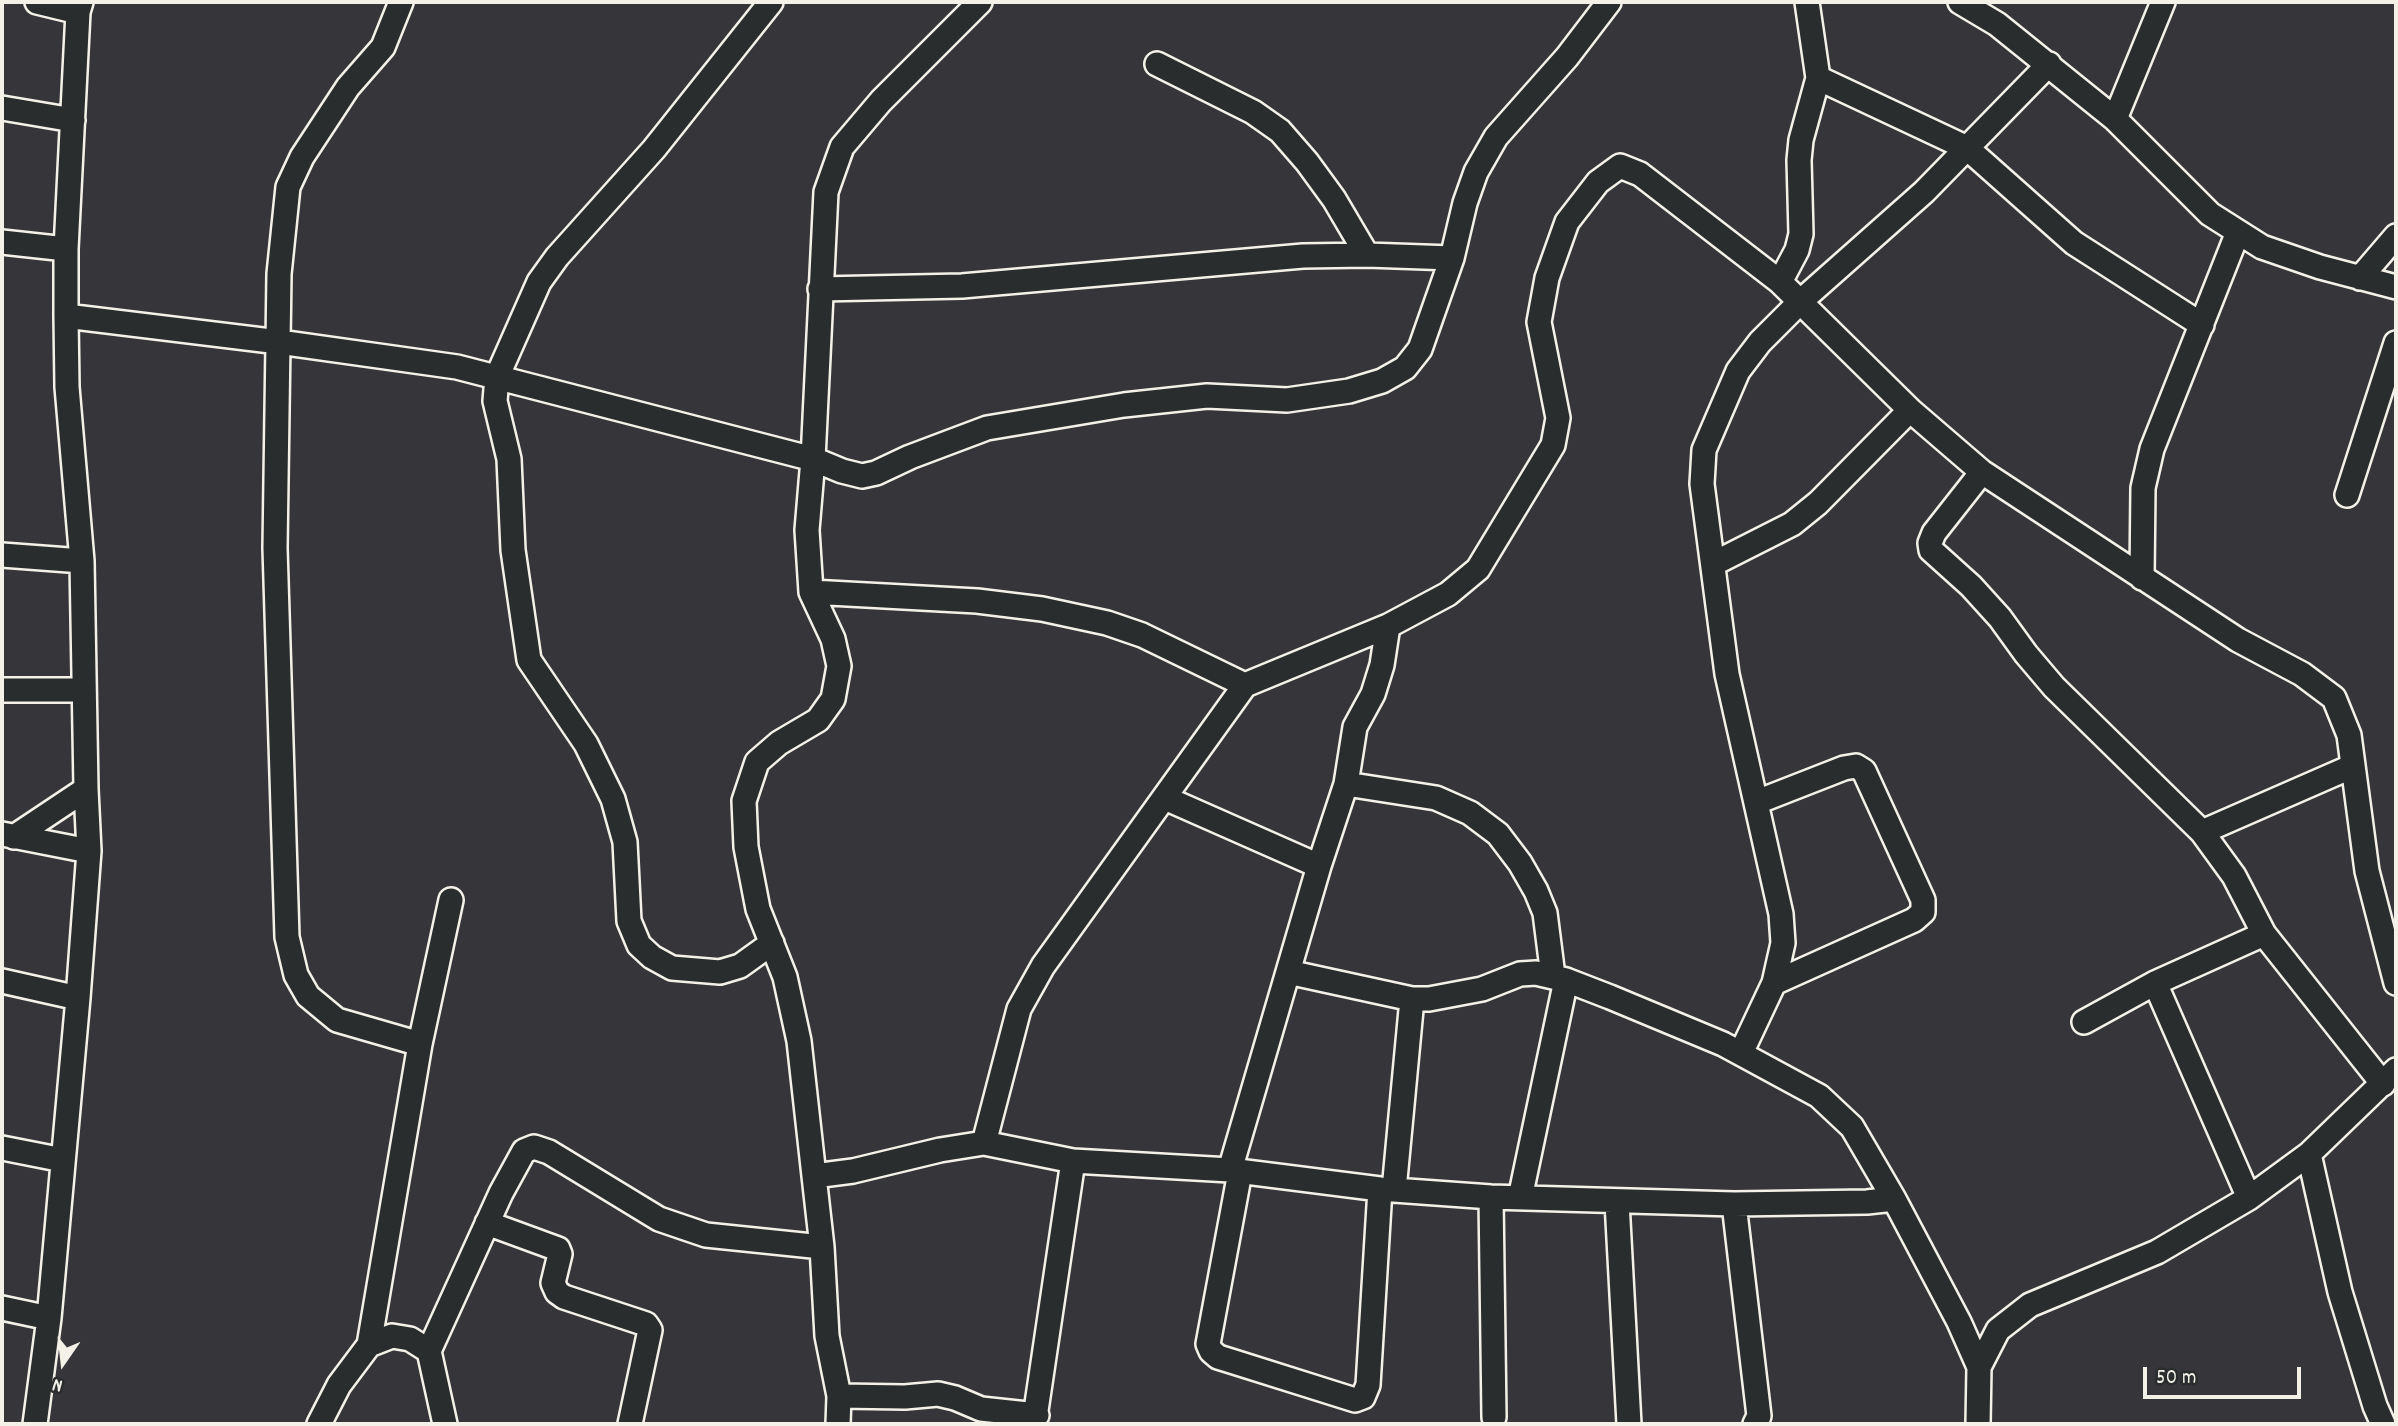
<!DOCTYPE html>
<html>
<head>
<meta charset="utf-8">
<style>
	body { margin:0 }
	#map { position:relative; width:2398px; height:1426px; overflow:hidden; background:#36363a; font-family:Dekko,sans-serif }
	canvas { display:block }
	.frame { position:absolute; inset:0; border:4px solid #f4f1e8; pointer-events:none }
	.north { position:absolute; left:28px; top:1328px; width:70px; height:70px; -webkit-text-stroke:5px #2a2d2e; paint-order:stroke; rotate:194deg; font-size:19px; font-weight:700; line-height:28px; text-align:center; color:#f4f1e8 }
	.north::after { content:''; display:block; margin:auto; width:24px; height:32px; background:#f4f1e8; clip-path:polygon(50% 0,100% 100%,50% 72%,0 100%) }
	.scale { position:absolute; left:2143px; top:1367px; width:158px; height:32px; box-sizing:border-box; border:4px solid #f4f1e8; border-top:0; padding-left:9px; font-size:21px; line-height:24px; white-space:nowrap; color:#f4f1e8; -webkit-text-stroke:5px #2a2d2e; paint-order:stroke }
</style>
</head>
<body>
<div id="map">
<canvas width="2398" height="1426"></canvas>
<div class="frame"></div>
<div class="north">N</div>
<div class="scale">50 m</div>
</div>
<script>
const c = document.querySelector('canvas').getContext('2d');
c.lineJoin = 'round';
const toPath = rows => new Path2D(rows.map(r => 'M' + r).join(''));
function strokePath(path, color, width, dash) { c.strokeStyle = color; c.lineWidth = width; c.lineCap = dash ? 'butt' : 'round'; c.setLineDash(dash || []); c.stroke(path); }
const minor = toPath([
	[37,2,78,12],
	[401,2,383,47,348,87,302,157,288,187,279,274,275,548,287,937,296,975,308,996,337,1020,420,1044],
	[771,2,654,149,557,257,539,282,497,377,495,401,509,459,513,550,529,660,586,744,613,799,625,842,629,921,639,945,652,957,672,968,720,972,740,966,772,943],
	[1807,2,1818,78,1967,148,2074,243,2202,325],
	[1960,2,1997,24,2115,119,2210,214,2262,247,2320,267,2396,287],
	[1157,64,1253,112,1280,131,1307,162,1334,199,1367,255],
	[2,108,73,120],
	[2115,119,2163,2],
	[2,242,66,249],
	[2360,278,2396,236],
	[1780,282,1797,250,1801,234,1799,160,1801,140,1818,78],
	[820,289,962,286,1303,256,1367,255,1452,258],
	[66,316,279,342,457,367,813,459,842,471,862,476,876,473,910,457,987,428,1124,405,1207,396,1287,400,1349,391,1382,381,1405,368,1420,349,1452,258,1465,203,1476,172,1496,137,1567,57,1609,2],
	[1982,472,1934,533,1930,543,1931,550,1971,586,2000,618,2026,654,2054,687,2202,832,2234,876,2264,934,2383,1084],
	[2347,495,2396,343],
	[2,555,82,561],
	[1713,564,1792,524,1818,503,1910,410],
	[2142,578,2143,488,2152,449,2238,232],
	[811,592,977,601,1042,609,1107,623,1142,635,1245,685],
	[2,690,84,690],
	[1346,784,1436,798,1470,813,1498,834,1520,863,1536,891,1545,913,1553,976],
	[1165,798,1319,866],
	[1757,802,1844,768,1856,766,1864,771,1923,900,1923,912,1914,920,1774,983],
	[2202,832,2353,766],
	[2,834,89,851],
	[14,837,86,789],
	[1288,972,1412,999,1429,999,1482,989,1520,974,1536,973,1566,980,1610,997,1723,1044,1819,1096,1852,1127,1894,1199],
	[2,981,78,998],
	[2155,983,2249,1198],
	[2084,1022,2155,983,2264,934],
	[1741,1053,1774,983,1783,943,1781,914,1727,674,1702,484,1704,450,1738,371,1760,342,1801,301,1924,192,2049,64],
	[984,1143,1019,1009,1043,966,1245,685,1388,626,1448,594,1478,569,1553,445,1558,418,1539,322,1547,278,1567,222,1598,182,1620,166,1640,174,1780,282,1910,410,1982,472,2238,640,2302,674,2334,698,2349,735,2367,871,2396,983],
	[2,1148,63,1160],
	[2309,1154,2340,1292,2375,1406,2383,1424],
	[1230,1170,1319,866,1346,784,1355,727,1373,694,1382,665,1388,626],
	[1240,1172,1208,1344,1211,1351,1218,1357,1231,1361,1355,1400,1363,1397,1368,1385,1380,1189],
	[814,1176,799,1041,785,977,758,909,746,847,744,801,757,762,779,743,818,720,833,699,839,666,833,639,811,592,807,530,813,459,826,192,842,147,881,101,980,2],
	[1394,1190,1412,999],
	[1491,1197,1494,1417],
	[1520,1198,1566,980],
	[1617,1202,1629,1424],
	[1734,1204,1759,1416,1755,1424],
	[487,1223,558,1249,560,1254,553,1283,557,1292,564,1297,646,1324,650,1330,630,1424],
	[2,1308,49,1318],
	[369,1345,420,1044,451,900],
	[839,1396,905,1397,938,1394,955,1398,981,1409,1037,1415],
	[35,1424,49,1318,78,998,89,851,86,789,82,561,67,387,66,316,66,249,78,12,81,2],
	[319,1424,339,1385,369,1345,392,1336,410,1339,429,1351],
	[445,1424,429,1351,501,1193,524,1151,534,1147,549,1152,659,1219,706,1235,822,1247],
	[838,1424,839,1396,827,1336,822,1247,814,1176,853,1171,940,1150,984,1143,1073,1161],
	[1034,1424,1073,1161,1230,1170,1380,1189,1491,1197,1734,1204,1867,1202,1894,1199,1959,1322,1979,1367],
	[1978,1424,1979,1367,1998,1330,2030,1305,2157,1252,2249,1198,2309,1154,2396,1070]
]);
strokePath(minor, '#f4f1e8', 28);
strokePath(minor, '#2a2d2e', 23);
</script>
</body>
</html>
